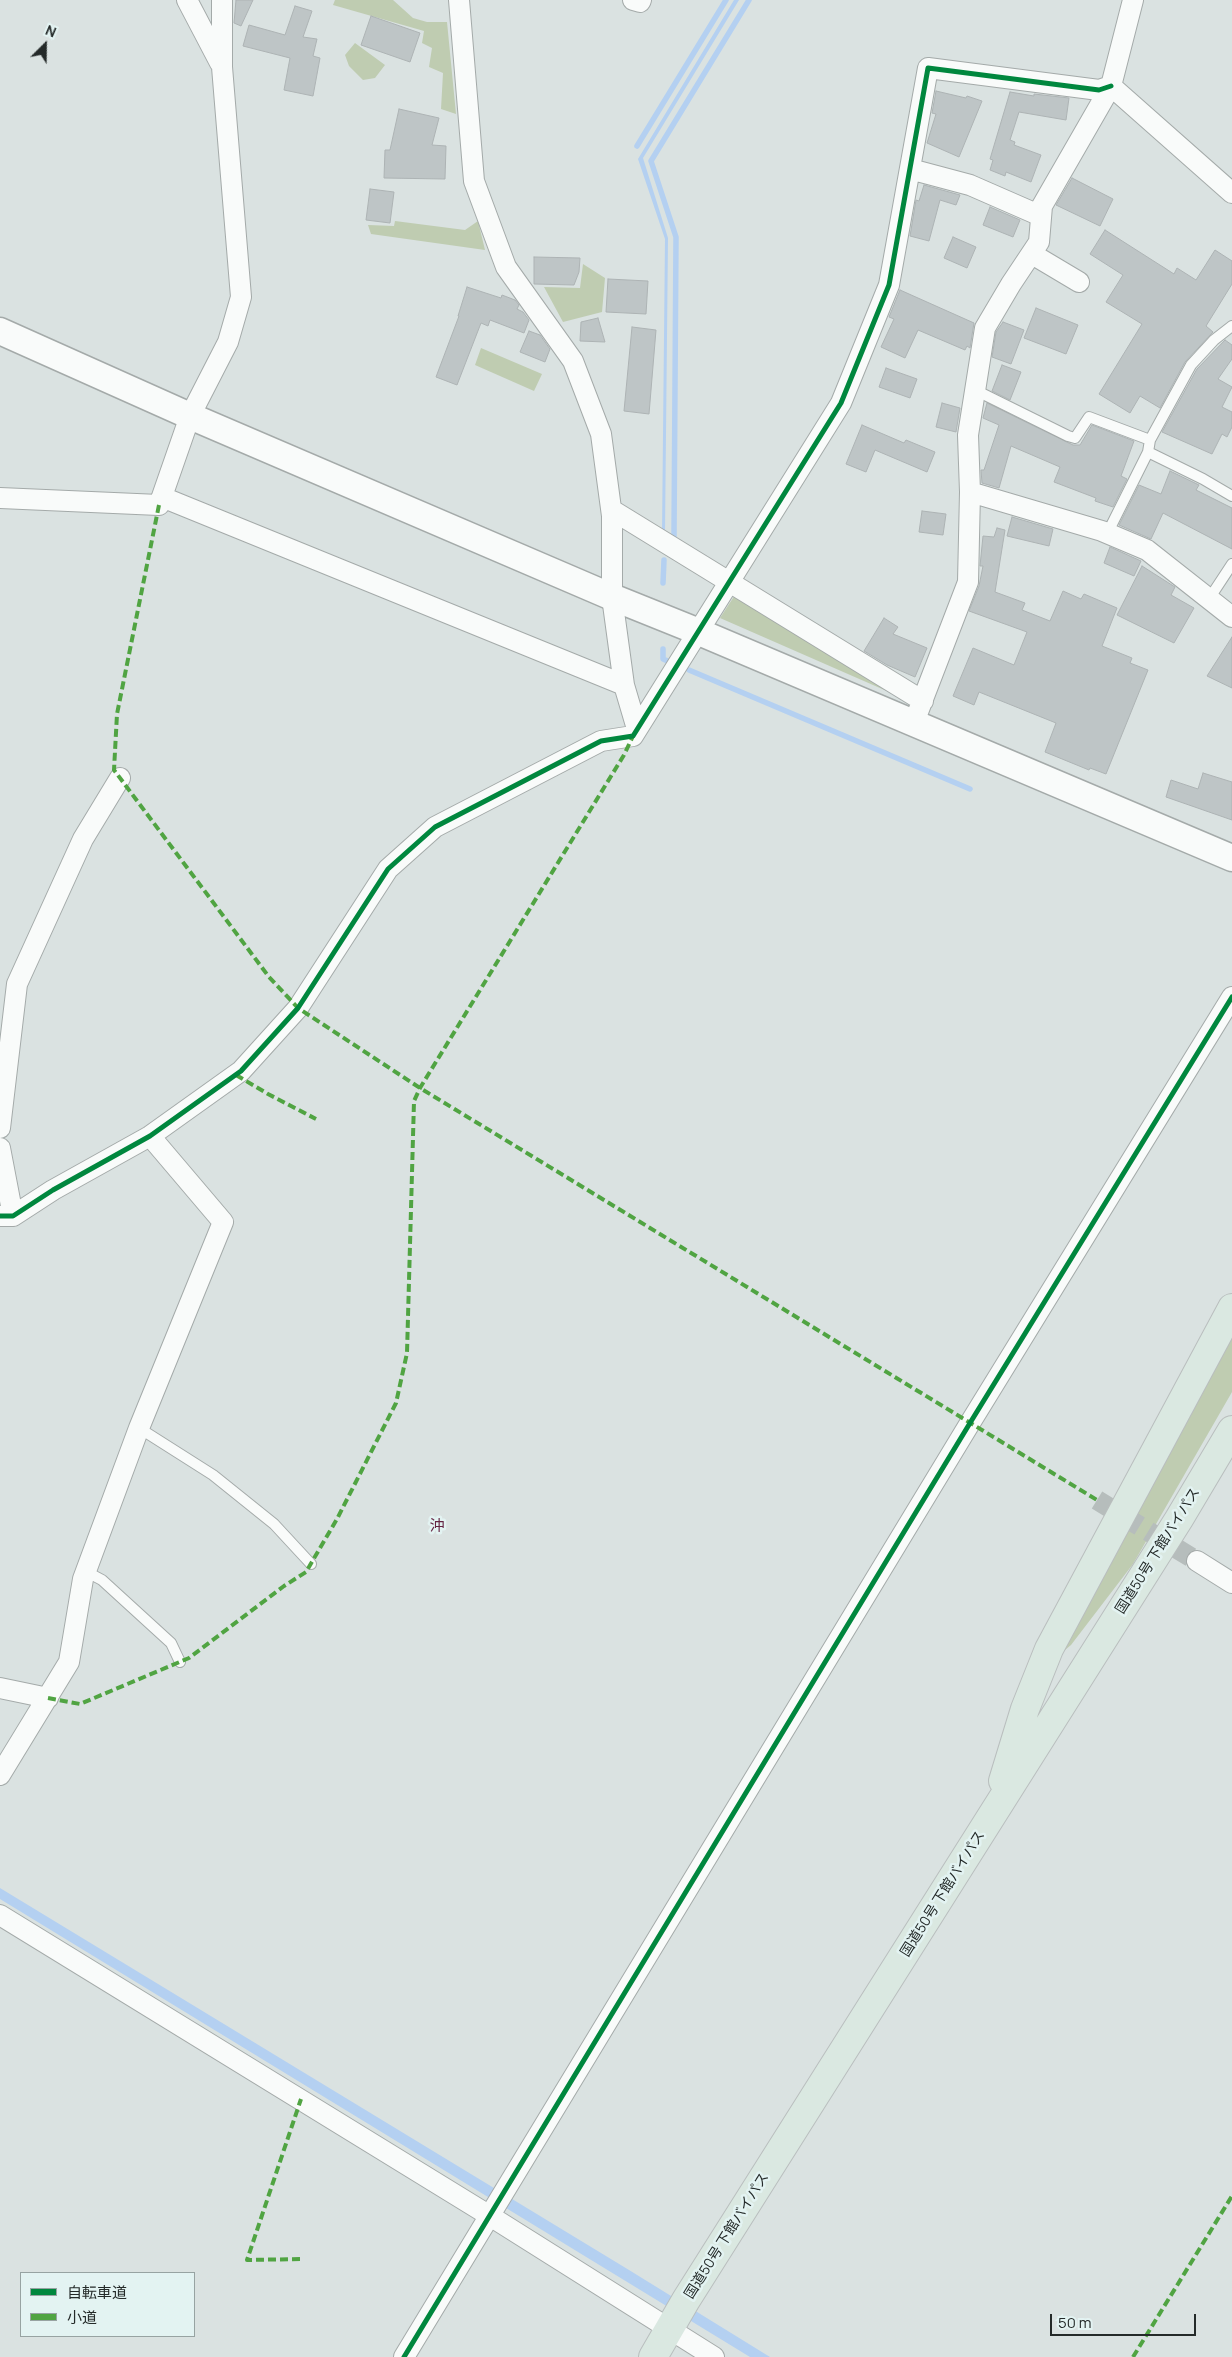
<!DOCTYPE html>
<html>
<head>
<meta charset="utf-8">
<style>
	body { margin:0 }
	#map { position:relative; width:1232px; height:2357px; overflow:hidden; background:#dae2e1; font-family:Manrope,"Noto Sans JP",sans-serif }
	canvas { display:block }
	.legend { position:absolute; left:20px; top:2272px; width:175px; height:65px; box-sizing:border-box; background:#e3f3f2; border:1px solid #97a3a2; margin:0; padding:6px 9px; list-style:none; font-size:15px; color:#242a29 }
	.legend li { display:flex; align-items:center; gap:10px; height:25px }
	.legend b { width:25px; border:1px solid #97a3a2 }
	.north { position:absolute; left:20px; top:20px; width:50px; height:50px; -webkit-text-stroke:4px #e3f3f2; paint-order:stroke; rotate:23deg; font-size:14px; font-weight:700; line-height:20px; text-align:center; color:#242a29 }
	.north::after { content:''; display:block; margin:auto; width:18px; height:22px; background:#242a29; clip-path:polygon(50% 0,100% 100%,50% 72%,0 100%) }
	.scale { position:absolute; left:1050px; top:2314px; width:146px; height:22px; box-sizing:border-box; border:2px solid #242a29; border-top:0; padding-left:6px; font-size:15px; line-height:18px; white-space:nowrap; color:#242a29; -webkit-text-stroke:4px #e3f3f2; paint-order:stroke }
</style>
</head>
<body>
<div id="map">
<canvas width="1232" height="2357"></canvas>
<ul class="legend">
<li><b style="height:6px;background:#00873e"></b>自転車道</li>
<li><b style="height:6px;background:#50a442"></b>小道</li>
</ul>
<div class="north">N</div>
<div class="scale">50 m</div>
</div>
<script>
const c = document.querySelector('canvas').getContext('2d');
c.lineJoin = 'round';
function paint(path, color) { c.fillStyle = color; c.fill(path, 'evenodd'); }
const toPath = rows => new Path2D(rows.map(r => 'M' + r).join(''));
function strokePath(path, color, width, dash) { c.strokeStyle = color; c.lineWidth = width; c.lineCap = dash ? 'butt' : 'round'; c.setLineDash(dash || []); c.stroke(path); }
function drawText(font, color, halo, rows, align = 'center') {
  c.font = font + ' Manrope,"Noto Sans JP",sans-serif'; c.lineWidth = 5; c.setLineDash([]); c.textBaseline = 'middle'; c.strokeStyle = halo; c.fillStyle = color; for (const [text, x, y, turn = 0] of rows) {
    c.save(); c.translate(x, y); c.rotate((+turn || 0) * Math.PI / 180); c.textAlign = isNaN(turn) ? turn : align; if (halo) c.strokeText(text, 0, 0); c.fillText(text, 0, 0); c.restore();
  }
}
const green = toPath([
	[335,0,393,0,413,18,427,22,447,22,456,114,441,109,443,73,429,67,432,48,422,43,424,31,333,5],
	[355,43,385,65,375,78,363,80,349,66,345,55],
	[395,221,465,230,478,221,485,250,371,234,368,225,394,226],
	[583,264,605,278,602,312,563,322,544,287,580,288],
	[481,348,542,374,534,391,475,365],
	[735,595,905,699,720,618],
	[1232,1332,1232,1392,1133,1564,1071,1645,1059,1655]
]);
const water = toPath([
	[734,0,739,0,643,158,668,238,665,532,662,533,665,239,638,159],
	[0,1888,629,2270,770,2357,750,2357,0,1899]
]);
const stream = toPath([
	[637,146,726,0],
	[674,536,676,237,651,161,749,0],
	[663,583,664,560],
	[663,649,663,659,670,662],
	[689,670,970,789]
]);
const building = toPath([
	[236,0,253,0,241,26,234,23,236,0],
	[295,6,312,11,303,37,317,39,313,56,320,58,313,96,284,90,290,58,243,46,249,25,285,35,295,6],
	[371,16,420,33,410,62,361,45,371,16],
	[936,91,966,98,967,96,982,101,959,157,927,143,936,114,932,113,936,91],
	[1010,92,1034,96,1034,94,1069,98,1066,120,1019,112,1010,140,1015,142,1014,145,1041,155,1031,182,1006,172,1005,176,990,170,993,160,990,159,1010,92],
	[399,109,439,118,432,145,446,146,445,179,384,178,385,150,390,150,399,109],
	[1072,178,1113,199,1100,226,1056,205,1072,178],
	[924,185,960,195,956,205,940,200,929,241,910,236,916,200,919,201,924,185],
	[370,189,394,192,390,223,366,220,370,189],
	[990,207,1020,220,1013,237,983,225,990,207],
	[1105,230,1174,274,1177,268,1196,280,1215,250,1232,261,1232,284,1206,326,1213,332,1185,362,1160,408,1140,396,1130,413,1099,394,1142,324,1106,302,1123,275,1090,254,1105,230],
	[953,237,976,247,967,268,944,258,953,237],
	[534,257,580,258,579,272,574,285,534,284,534,257],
	[608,279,648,281,646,314,606,312,608,279],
	[467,287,501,298,502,295,515,300,519,305,517,309,523,312,529,320,524,333,490,320,488,326,481,323,457,385,436,377,459,316,458,316,467,287],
	[900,290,974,323,970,348,967,346,965,350,918,330,905,358,881,347,894,319,889,317,900,290],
	[1036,308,1078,325,1066,354,1024,338,1036,308],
	[598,318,605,342,580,341,581,322,598,318],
	[1003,322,1024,330,1011,364,992,357,996,332,1003,322],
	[632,327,656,330,649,414,624,411,632,327],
	[529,331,540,335,550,349,545,362,520,352,529,331],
	[1225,340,1232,345,1232,359,1218,379,1232,387,1222,407,1232,412,1232,427,1227,437,1222,434,1212,454,1162,432,1197,369,1225,340],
	[1002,365,1021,372,1010,400,992,391,1002,365],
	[886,368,917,379,910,398,879,387,886,368],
	[942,403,960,408,956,432,936,427,942,403],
	[987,403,1073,445,1080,445,1092,425,1134,441,1121,476,1127,479,1113,507,1095,501,1096,498,1054,482,1060,467,1011,446,999,488,982,483,981,470,984,470,999,425,983,418,987,403],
	[862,425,904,443,906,440,935,452,927,472,875,450,866,472,846,464,862,425],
	[1170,471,1199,485,1196,490,1232,508,1232,549,1163,513,1151,539,1119,525,1139,485,1161,494,1170,471],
	[922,511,946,514,943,535,919,532,922,511],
	[1012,517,1053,529,1049,546,1007,536,1012,517],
	[997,528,1005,530,995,592,1025,603,1022,610,1050,621,1063,591,1081,599,1084,594,1117,608,1102,646,1132,658,1130,663,1148,670,1106,774,1090,768,1089,770,1045,752,1056,723,979,692,974,705,953,696,973,648,1014,665,1027,632,969,611,979,586,983,566,980,566,983,536,994,537,997,528],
	[1110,547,1141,561,1134,576,1104,563,1110,547],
	[1142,566,1175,587,1171,595,1194,608,1174,643,1117,615,1142,566],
	[884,618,898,627,893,634,927,648,915,677,887,665,864,651,884,618],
	[1232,637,1232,688,1207,676,1232,637],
	[1203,773,1232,782,1232,820,1166,797,1171,780,1198,789,1203,773]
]);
const minorTunnel = toPath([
	[1097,1500,1197,1561]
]);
const service = toPath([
	[975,390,1068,436,1075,438,1089,417,1150,440],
	[1148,452,1203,479,1232,496],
	[1107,534,1148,452,1150,440,1191,365,1214,340,1232,326],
	[1209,599,1232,564],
	[139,1428,213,1475,274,1524,311,1564],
	[85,1571,102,1580,171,1643,180,1662]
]);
const minor = toPath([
	[187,0,220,63],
	[459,0,474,181,506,267,573,361,601,434,612,516,612,597,624,685,637,729],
	[633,0,640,2,641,0],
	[1111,86,1232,193],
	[910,169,970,185,1041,216],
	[1032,254,1079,282],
	[970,492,1102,531,1147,550,1232,617],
	[162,497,624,685],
	[0,498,159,505,190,416,228,342,241,297,222,67,222,0],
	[612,510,923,701],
	[913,725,968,582,970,492,968,435,985,328,1011,284,1039,242,1042,206,1111,86,1133,0],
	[0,1128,17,984,83,839,120,778],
	[0,1148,13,1216],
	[0,1216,13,1216,53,1190,150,1136,241,1071,298,1008,388,869,435,827,601,741,633,736,841,403,889,285,928,68,1099,90,1111,86],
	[1197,1561,1232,1583],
	[0,1688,48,1698],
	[0,1775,69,1662,83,1579,139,1428,223,1222,150,1136],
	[0,1915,490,2216,714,2357],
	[404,2357,970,1423,1232,997]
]);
const tertiary = toPath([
	[0,331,190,416,612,597,699,632,1232,858]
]);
const trunk = toPath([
	[1003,1781,1025,1709,1049,1649,1232,1308],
	[653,2357,686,2300,1179,1519,1232,1430]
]);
const quiet = toPath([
	[159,505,117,714,114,770,269,977,298,1008,420,1088,1097,1500],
	[236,1075,268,1094,316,1119],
	[48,1698,80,1704,189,1658,284,1586,306,1572,337,1519,396,1403,407,1353,414,1101,420,1088,624,755,633,736],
	[300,2259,247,2260,301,2099],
	[1133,2357,1232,2196]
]);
const cycleway = toPath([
	[0,1216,13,1216,53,1190,150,1136,241,1071,298,1008,388,869,435,827,601,741,633,736,841,403,889,285,928,68,1099,90,1111,86],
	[404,2357,970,1423,1232,997]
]);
const streetNames = [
	["国道50号 下館バイパス",1158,1551,-58],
	["国道50号 下館バイパス",943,1894,-58],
	["国道50号 下館バイパス",727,2236,-58]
];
const neighbourhoodNames = [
	["沖",437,1527]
];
paint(green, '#bfccb1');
paint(water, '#b4d0f1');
strokePath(stream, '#b4d0f1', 5.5);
paint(building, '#bec5c6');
strokePath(building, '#adb3b4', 1);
strokePath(minorTunnel, '#b6bdbc', 20, [20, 10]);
strokePath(service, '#a4aaa9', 12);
strokePath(minor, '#a4aaa9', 22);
strokePath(tertiary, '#a4aaa9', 29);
strokePath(trunk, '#b9bebe', 30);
strokePath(service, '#f9fbfa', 10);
strokePath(minor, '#f9fbfa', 20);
strokePath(tertiary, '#f9fbfa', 26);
strokePath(trunk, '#dae8e1', 28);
strokePath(quiet, '#50a442', 4, [8, 4]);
strokePath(cycleway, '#00873e', 5);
drawText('14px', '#242a29', '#e3f3f2', streetNames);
drawText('15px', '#642342', '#e3f3f2', neighbourhoodNames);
</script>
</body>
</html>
